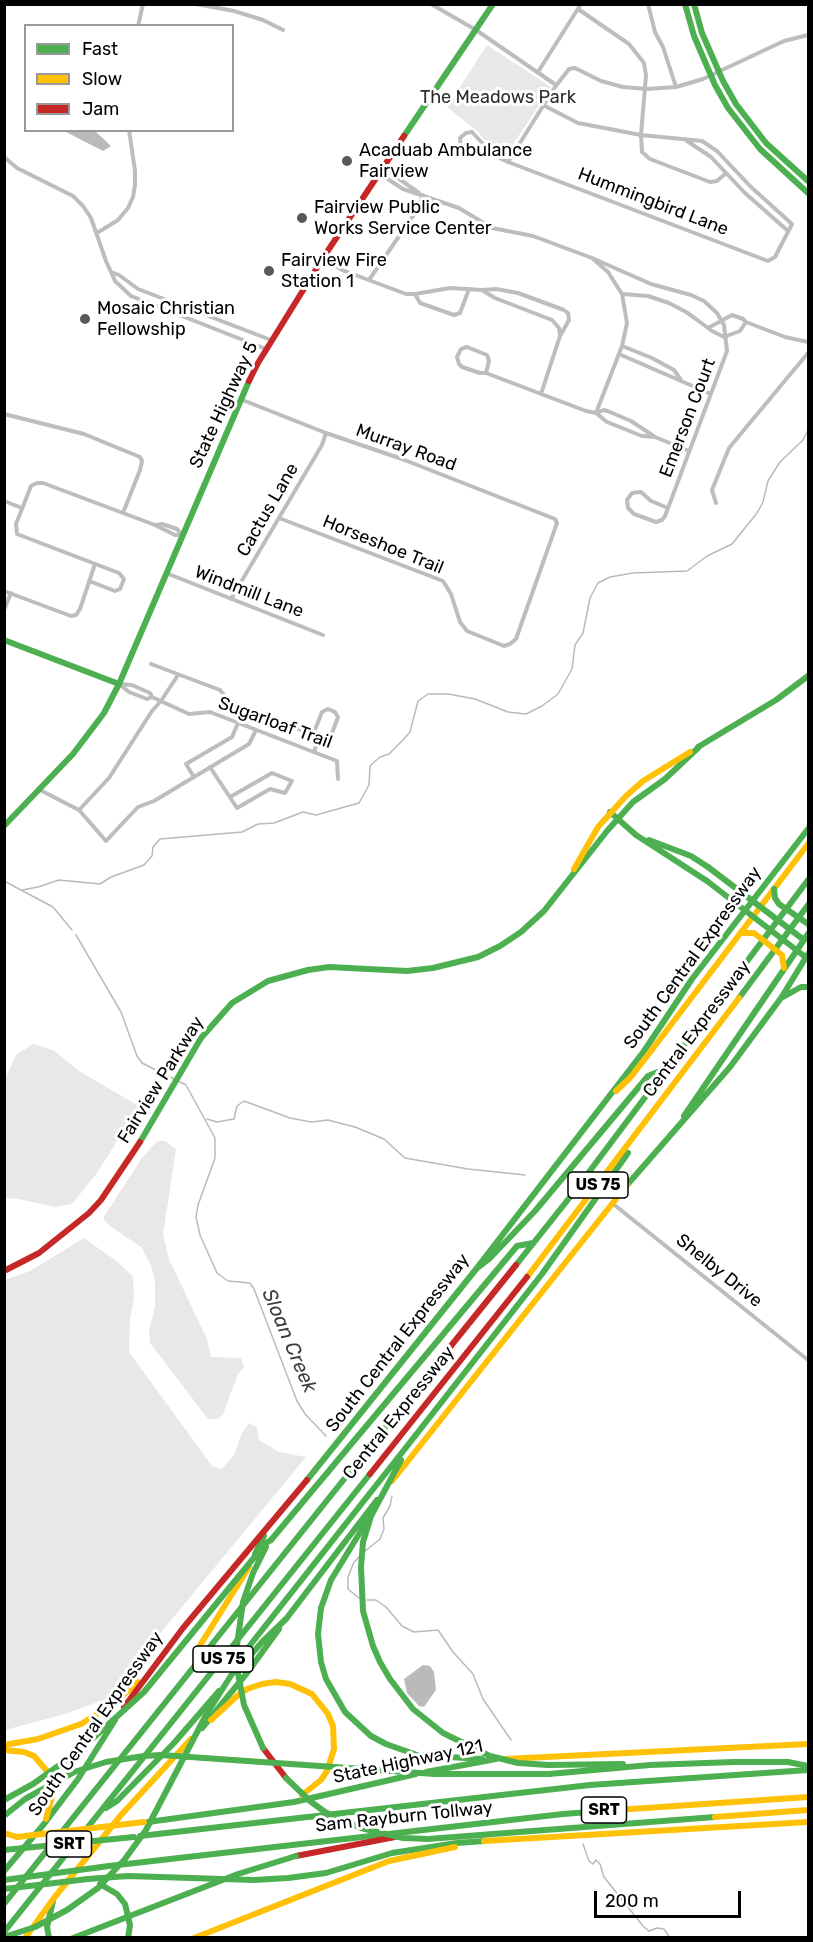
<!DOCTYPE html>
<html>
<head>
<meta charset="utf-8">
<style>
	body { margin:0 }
	#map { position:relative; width:813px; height:1942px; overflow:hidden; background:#fff; font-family:Rubik,sans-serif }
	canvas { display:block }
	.frame { position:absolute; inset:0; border:6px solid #000; pointer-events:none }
	.legend { position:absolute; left:24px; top:24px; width:210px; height:108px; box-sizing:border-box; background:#fff; border:2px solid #999; margin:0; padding:8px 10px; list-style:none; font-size:18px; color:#000 }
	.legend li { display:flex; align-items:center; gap:12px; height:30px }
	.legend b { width:30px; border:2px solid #999 }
	.scale { position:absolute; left:594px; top:1891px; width:147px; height:27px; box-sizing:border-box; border:3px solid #000; border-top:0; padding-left:8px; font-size:18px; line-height:21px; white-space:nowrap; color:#000; -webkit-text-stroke:4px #fff; paint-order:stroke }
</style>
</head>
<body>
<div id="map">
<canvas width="813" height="1942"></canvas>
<div class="frame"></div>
<ul class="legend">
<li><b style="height:8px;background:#4caf50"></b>Fast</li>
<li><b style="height:8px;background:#ffc107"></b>Slow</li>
<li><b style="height:8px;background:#c62828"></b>Jam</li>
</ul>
<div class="scale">200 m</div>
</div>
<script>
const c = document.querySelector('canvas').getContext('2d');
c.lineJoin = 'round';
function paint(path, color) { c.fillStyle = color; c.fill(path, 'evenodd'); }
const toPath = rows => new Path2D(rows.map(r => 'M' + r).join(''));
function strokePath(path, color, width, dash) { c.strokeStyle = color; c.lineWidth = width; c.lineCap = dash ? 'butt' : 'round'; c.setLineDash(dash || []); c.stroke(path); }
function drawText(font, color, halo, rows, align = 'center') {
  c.font = font + ' Rubik,sans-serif'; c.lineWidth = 6; c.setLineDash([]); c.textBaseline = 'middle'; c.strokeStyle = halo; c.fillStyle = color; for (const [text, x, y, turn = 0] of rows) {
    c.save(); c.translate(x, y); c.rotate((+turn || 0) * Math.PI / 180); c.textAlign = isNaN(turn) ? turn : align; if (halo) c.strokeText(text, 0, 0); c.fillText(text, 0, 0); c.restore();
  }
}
const green = toPath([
	[487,45,551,87,506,155,496,153,477,131,447,107],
	[33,1044,53,1050,79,1071,139,1106,97,1173,72,1204,55,1207,19,1199,5,1198,5,1079,16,1055],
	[157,1141,165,1141,176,1149,163,1235,169,1259,207,1339,211,1357,241,1358,244,1367,238,1374,223,1414,218,1419,208,1419,150,1343,149,1330,155,1307,155,1281,151,1266,142,1248,109,1225,103,1218,142,1158],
	[84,1238,118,1262,133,1277,134,1298,130,1320,129,1352,212,1466,222,1469,234,1455,242,1433,249,1423,257,1427,259,1440,279,1452,306,1457,106,1699,65,1714,5,1730,5,1280,30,1271]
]);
const water = toPath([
	[64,131,95,131,111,146,103,151],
	[423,1665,430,1666,434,1672,436,1690,424,1707,419,1706,407,1693,404,1679]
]);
const stream = toPath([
	[4,881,53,907,72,930],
	[22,890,38,887,59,880,100,884,111,877,144,865,152,856,153,847,160,839,242,832,258,824,274,823,303,812,316,815,359,803,369,785,370,766,380,757,389,754,403,740,410,732,418,701,428,694,448,694,475,699,508,712,526,714,542,706,558,694,572,669,575,645,583,633,590,598,598,583,610,577,633,573,687,571,707,556,732,544,757,513,763,502,768,481,780,462,803,440,808,430],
	[76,935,121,1012,137,1056,142,1063,186,1085,215,1138,215,1158,198,1205,196,1217,200,1235,217,1273,228,1281,250,1283,254,1289,297,1401,305,1414,326,1436],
	[207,1119,217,1122,234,1119,237,1106,244,1101,290,1118,311,1122,328,1120,355,1127,384,1139,405,1158,468,1169,525,1175],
	[364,1552,380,1539,384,1529,383,1518,390,1506,392,1496],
	[359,1557,354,1562,348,1577,348,1589,359,1598],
	[367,1600,376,1600,386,1607,402,1626,414,1632,438,1630,453,1652,473,1674,483,1699,511,1740],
	[583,1844,589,1861,593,1864,596,1860,600,1864,604,1877,643,1926,649,1931,657,1928,664,1929,670,1938]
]);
const street = toPath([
	[196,4,234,11,263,20,283,30],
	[431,4,476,30,556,85],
	[648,4,655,32,663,47,676,87],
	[578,9,629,44,644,63,646,75,641,135,642,152,650,159,710,182,717,181,726,173],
	[138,26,143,4],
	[538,72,581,4],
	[687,141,711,157,745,193,788,231],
	[487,152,477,154,465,150,461,147,460,138,466,133,472,132,486,147,487,152,508,162,768,261,775,257,792,224,751,187,717,151,702,141,641,135,578,123,543,105],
	[4,157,17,168,73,196,83,206,91,218,106,261,115,281,131,296,266,349],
	[508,162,555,87,569,69,575,68,601,81,623,87,646,89,676,87,703,79,784,41,808,35],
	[384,168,419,193],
	[380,174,403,189,459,208,492,228,533,236,592,258,608,272,622,294,627,323,622,346,596,413],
	[97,233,118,220,128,208,133,197,135,185,135,171,129,130],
	[323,258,342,270,406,294,415,294,450,288,482,290,496,289,518,293,564,310,568,313,569,320,560,336,541,394],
	[592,258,651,284,691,295,704,301,717,313,724,325,727,351,665,516,662,520,656,522,634,514,628,508,627,500,632,493,641,492,651,501,668,508],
	[111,272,119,275,138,289,271,340],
	[369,280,417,210,423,195],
	[482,290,495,298,552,320,559,328,560,335],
	[415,294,420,303,454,315,460,313,469,289],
	[622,294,648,296,669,303,686,312,696,319,712,331,724,337,740,331,746,322,743,319,732,315,708,328],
	[746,322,785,337,808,342],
	[622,346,652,358,674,370,681,380],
	[619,354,711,394],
	[486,373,489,361,487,355,467,347,461,349,457,357,459,364,462,367,480,373,486,373,586,411,596,413,604,410,610,412,631,421,655,437,689,451],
	[240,399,326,433,402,459,555,519,557,523,516,639,510,644,504,646,467,631,460,622,451,594,443,581,279,518],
	[596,413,607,422,642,436,655,437],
	[4,414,84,434,140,457,142,461,140,470,123,513],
	[4,501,22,508],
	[716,503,712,490,729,448,808,353],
	[156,525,162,524,177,529,182,535],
	[166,573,323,635],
	[89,581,115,591,120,589,124,579,119,573,17,534,16,524,31,486,37,483,43,483,155,525,175,535,182,535],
	[4,591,71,616,76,615,80,609,95,564],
	[231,599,322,445,326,433],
	[4,610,11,593],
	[151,664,220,690,230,702,324,739,332,733,338,717,335,712,328,709,322,712,313,735],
	[119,684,132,685,150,693,152,697,189,714,210,712,337,761,338,779],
	[119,684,129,692,147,699,152,697],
	[314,752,319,737],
	[210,767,237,808,270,789,285,793,292,781,272,773,230,797],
	[194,777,186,764,232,737,238,723],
	[40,790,79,810,106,841,138,807,154,801,249,744,256,730],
	[79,810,109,778,152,711,161,701,178,675],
	[612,1203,808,1360]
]);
const fast = toPath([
	[685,4,694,36,715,85,728,108,760,149,808,193],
	[694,4,702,33,723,81,736,104,766,143,808,181],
	[404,136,493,4],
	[4,640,119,684],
	[698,747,776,700,808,676],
	[610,812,636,835,707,881],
	[4,826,73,754,104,713,119,684,249,381],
	[649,840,691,856,708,867],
	[783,997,801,987,808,987],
	[739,998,808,905],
	[684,1116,808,934],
	[140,1142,201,1038,232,1003,268,981,308,970,329,967,407,971,433,968,478,957,500,946,521,932,544,911,607,831,633,802,665,779,699,747],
	[627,1185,730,1067,781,998,808,954],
	[516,1265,574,1192,808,880],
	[477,1268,490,1258,535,1211,648,1076,665,1069],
	[415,1436,542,1274,628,1153],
	[307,1480,477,1268,644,1051,692,979,808,829],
	[367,1521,331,1580,321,1608,318,1634,321,1662,326,1679,345,1712,371,1736,386,1744,417,1755,482,1759],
	[271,1540,517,1246,533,1243],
	[255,1554,264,1536],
	[286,1619,377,1500],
	[236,1672,262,1642,287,1618],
	[202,1728,247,1673,279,1629],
	[548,1765,623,1764],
	[426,1772,496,1759],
	[549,1774,650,1765,734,1762,788,1762,808,1766],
	[106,1808,117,1801,174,1743,219,1691],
	[148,1822,294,1802,416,1774],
	[140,1836,590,1785,808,1770],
	[109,1866,563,1814,616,1810],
	[4,1871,44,1824,78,1779,115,1720],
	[88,1879,128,1876,254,1880,288,1878,326,1873,392,1853,457,1843,484,1841],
	[100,1884,117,1894,125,1904,130,1925,128,1938],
	[4,1904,409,1398],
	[4,1932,370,1474],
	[49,1938,47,1927,53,1901]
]);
const slow = toPath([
	[574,869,598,827,626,796,643,781,690,752],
	[616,1091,630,1078,648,1055,808,844],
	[527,1277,739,998],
	[392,1481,627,1185],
	[199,1661,199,1647,249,1567],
	[211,1720,237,1696,247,1689,262,1684,276,1682,290,1684,312,1694,328,1714,333,1726,334,1749,327,1771,321,1780,302,1795],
	[4,1745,38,1739,81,1724,112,1705,138,1682],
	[4,1750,24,1752,34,1756,47,1771,51,1778,52,1797,46,1819],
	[505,1759,808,1744],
	[616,1810,808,1797],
	[4,1833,17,1837],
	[484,1841,808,1822],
	[25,1938,54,1898,121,1815,191,1739],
	[194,1938,389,1861,455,1847]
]);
const jam = toPath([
	[249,381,258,363,323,258,404,136],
	[4,1271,39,1253,89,1213,101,1200,140,1142],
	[409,1398,516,1265],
	[370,1474,527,1277],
	[124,1707,183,1628,307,1480],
	[263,1748,286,1778],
	[296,1856,395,1837]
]);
const fastBridge = toPath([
	[708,867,804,940],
	[707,881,808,959],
	[774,889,775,898,779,904,808,924],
	[401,1460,371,1516,363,1542,361,1567,363,1611,373,1646,380,1662,390,1679,413,1709,443,1733,490,1756,518,1763,548,1765],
	[236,1652,243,1602,253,1573,266,1547],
	[237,1668,244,1705,263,1748],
	[286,1778,310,1801,325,1812,361,1828,403,1838,428,1839,715,1817],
	[4,1800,33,1784,79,1751,144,1692,266,1543,271,1540],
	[4,1816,25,1799,74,1772,106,1762,144,1756,161,1755,435,1774,549,1774],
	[4,1850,134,1837],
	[4,1880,109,1866],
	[4,1889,88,1879],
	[4,1937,35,1927,67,1910,98,1888,125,1859,146,1830,206,1715,251,1644,415,1436],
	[73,1938,238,1874,296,1856]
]);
const slowBridge = toPath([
	[742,933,754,933,782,955,784,968],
	[715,1817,808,1810],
	[17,1837,144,1822]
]);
const markers = [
	[347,161,6,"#595959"],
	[302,218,6,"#595959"],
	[269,271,6,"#595959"],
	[85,319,6,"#595959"]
];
const shields = [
	[598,1185,60],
	[223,1659,60],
	[604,1810,45],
	[69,1844,45]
];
const shieldNames = [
	["US 75",598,1185],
	["US 75",223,1659],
	["SRT",604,1810],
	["SRT",69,1844]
];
const parkNames = [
	["The Meadows Park",498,98]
];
const poiNames = [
	["Acaduab Ambulance",359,151],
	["Fairview",359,172],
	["Fairview Public",314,208],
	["Works Service Center",314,229],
	["Fairview Fire",281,261],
	["Station 1",281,282],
	["Mosaic Christian",97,309],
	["Fellowship",97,330]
];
const streetNames = [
	["Hummingbird Lane",653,202,21],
	["State Highway 5",224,405,-65],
	["Emerson Court",688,418,-69],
	["Murray Road",406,448,20],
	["Cactus Lane",268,510,-60],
	["Horseshoe Trail",383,545,22],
	["Windmill Lane",249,592,21],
	["Sugarloaf Trail",275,723,20],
	["South Central Expressway",693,958,-54],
	["Central Expressway",697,1029,-53],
	["Fairview Parkway",161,1080,-58],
	["Shelby Drive",719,1271,39],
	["South Central Expressway",398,1343,-52],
	["Central Expressway",399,1413,-51],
	["South Central Expressway",96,1724,-55],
	["State Highway 121",408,1762,-12],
	["Sam Rayburn Tollway",404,1817,-6]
];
const waterNames = [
	["Sloan Creek",289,1341,67]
];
paint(green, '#e8e8e8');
paint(water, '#bababa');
strokePath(stream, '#bababa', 1.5);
strokePath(street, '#bdbdbd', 4);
strokePath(fast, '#4caf50', 6);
strokePath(slow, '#ffc107', 6);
strokePath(jam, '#c62828', 6);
strokePath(fastBridge, '#4caf50', 6);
strokePath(slowBridge, '#ffc107', 6);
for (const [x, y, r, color] of markers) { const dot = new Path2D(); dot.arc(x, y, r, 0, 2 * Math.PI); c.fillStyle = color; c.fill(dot); strokePath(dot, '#fff', 2); }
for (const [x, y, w] of shields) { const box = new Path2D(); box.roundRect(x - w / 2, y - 13, w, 26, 4.5); c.fillStyle = '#fff'; c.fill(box); strokePath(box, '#000', 1.5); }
drawText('bold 16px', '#000', null, shieldNames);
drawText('18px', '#2c2c2c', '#fff', parkNames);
drawText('18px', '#000', '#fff', poiNames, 'left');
drawText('18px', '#000', '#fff', streetNames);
drawText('italic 20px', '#3d3d3d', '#fff', waterNames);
</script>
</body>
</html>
